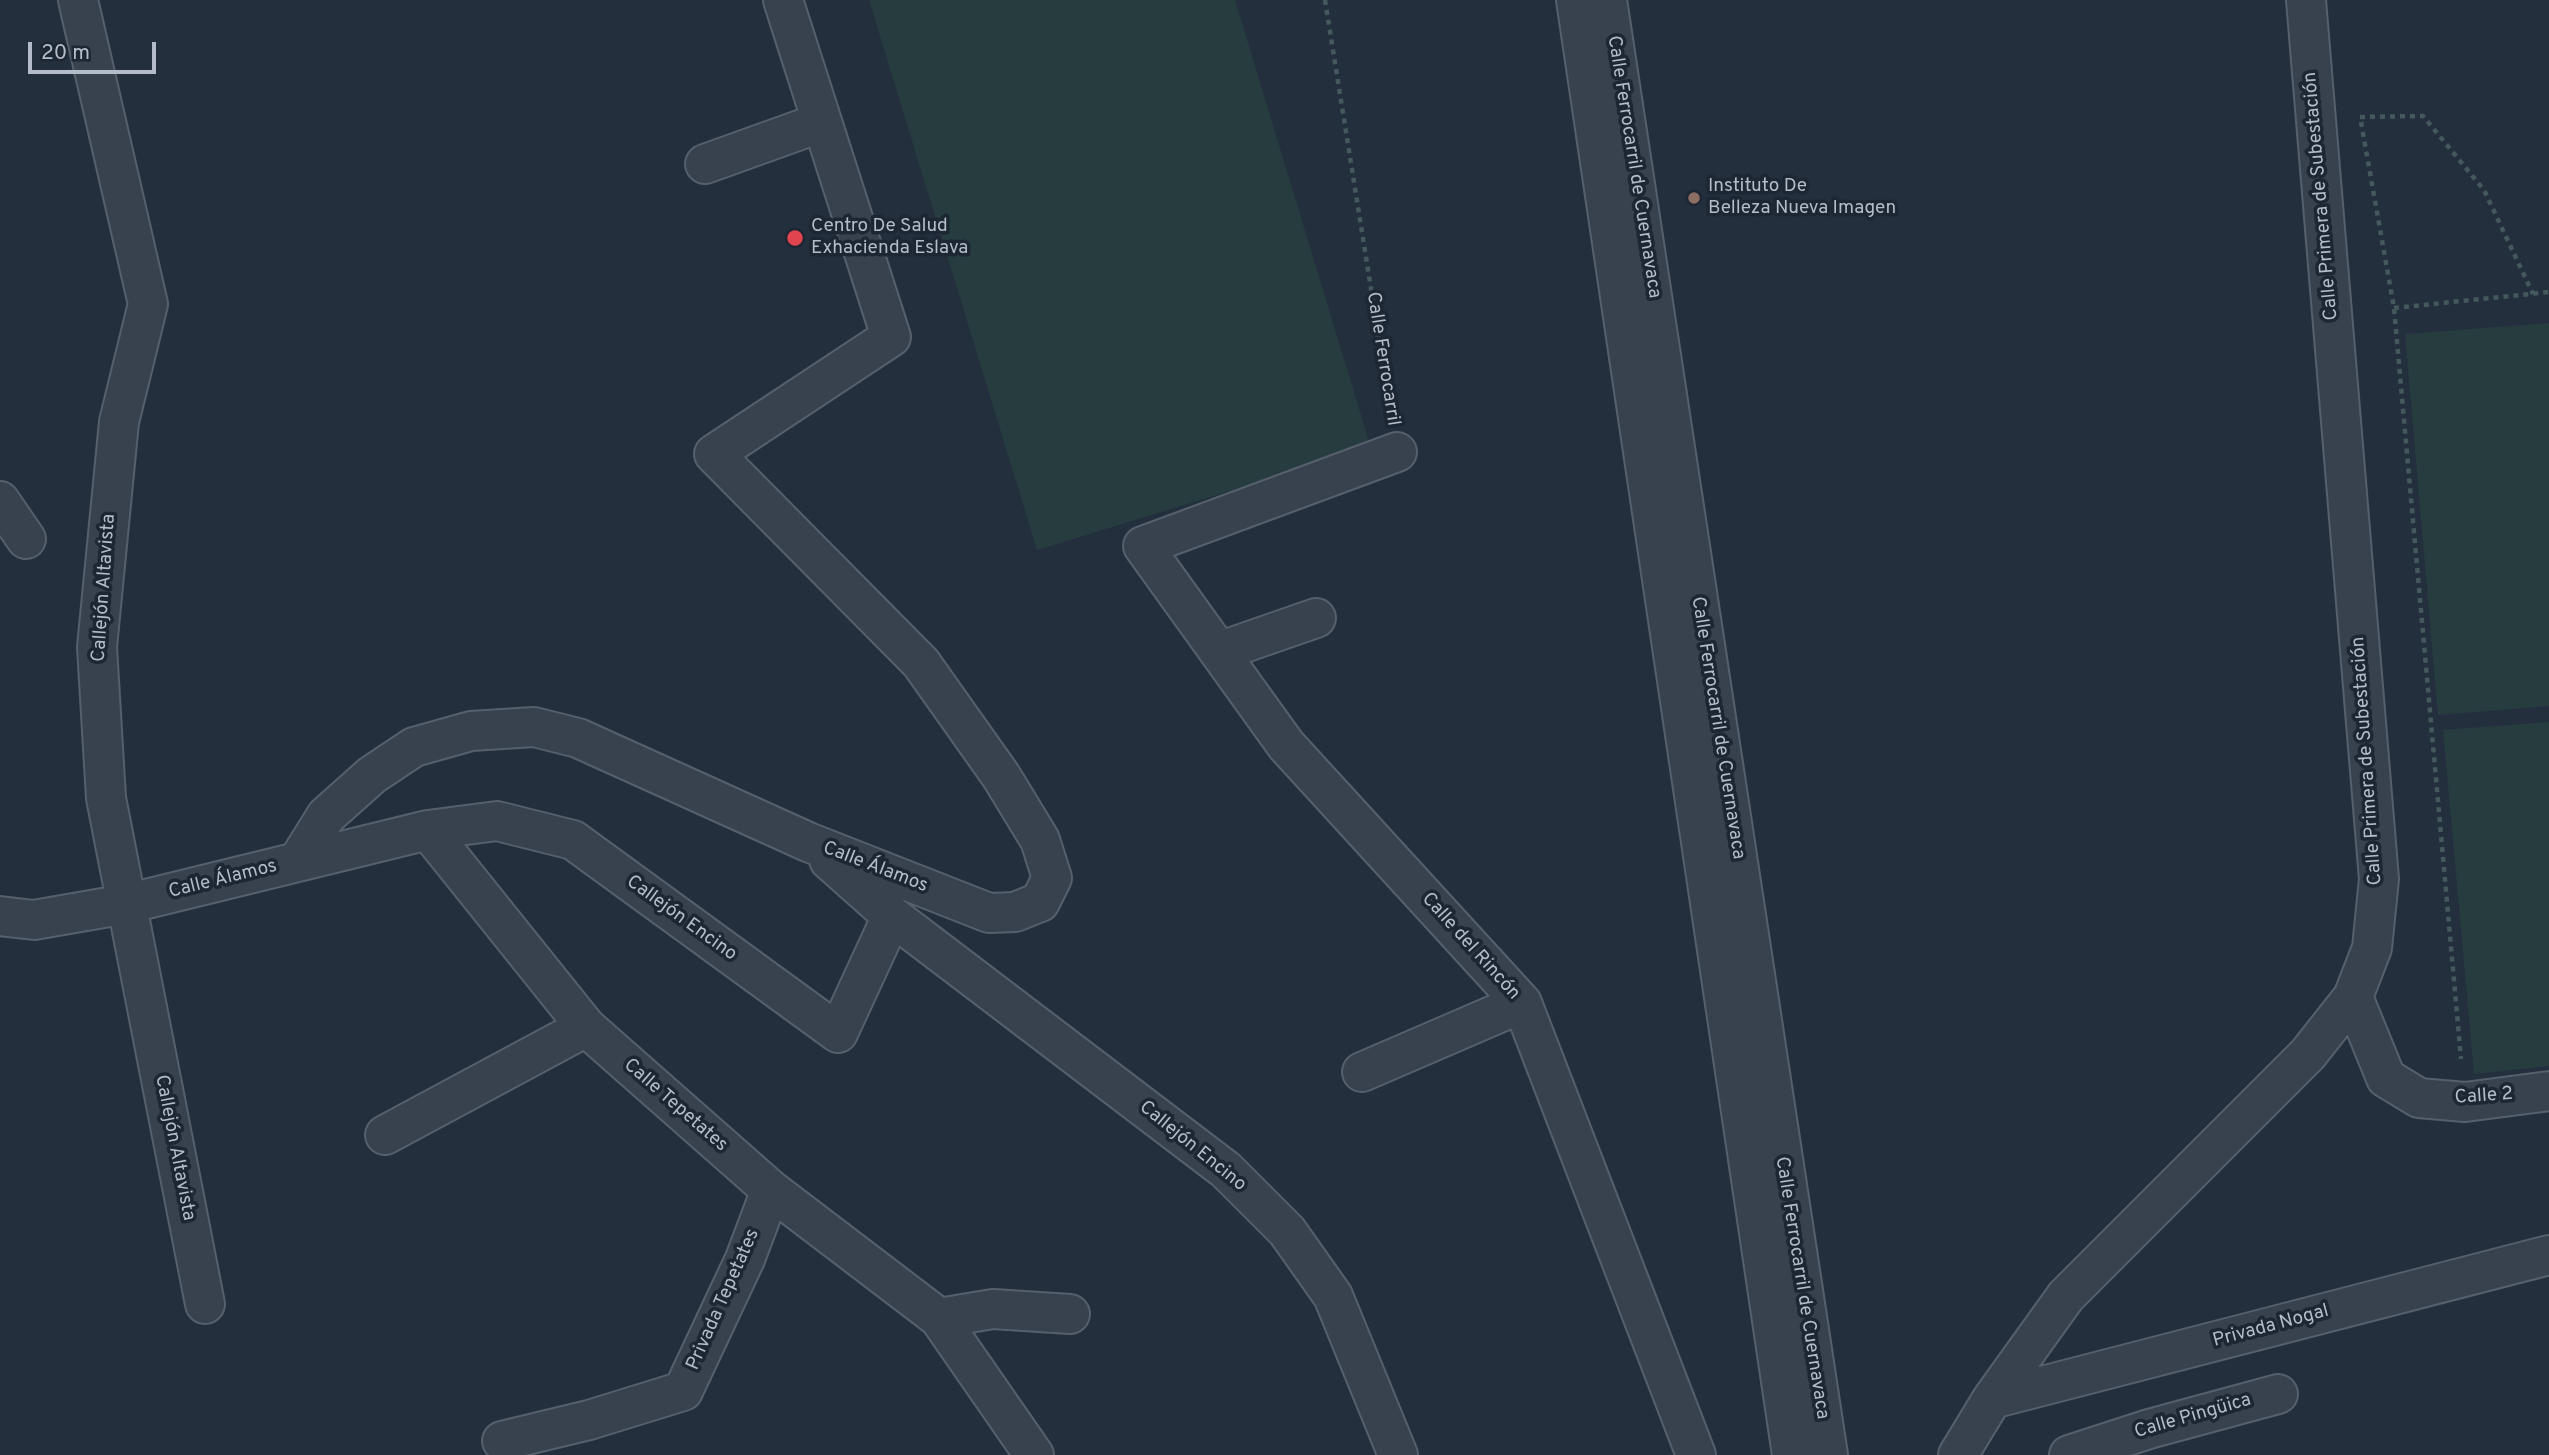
<!DOCTYPE html>
<html>
<head>
<meta charset="utf-8">
<style>
	body { margin:0 }
	#map { position:relative; width:2549px; height:1455px; overflow:hidden; background:#242f3e; font-family:Overpass,sans-serif }
	canvas { display:block }
	.scale { position:absolute; left:28px; top:42px; width:128px; height:32px; box-sizing:border-box; border:4px solid #b4bcc9; border-top:0; padding-left:9px; font-size:21px; line-height:24px; white-space:nowrap; color:#b4bcc9; -webkit-text-stroke:5px #1d2633; paint-order:stroke }
</style>
</head>
<body>
<div id="map">
<canvas width="2549" height="1455"></canvas>
<div class="scale">20 m</div>
</div>
<script>
const c = document.querySelector('canvas').getContext('2d');
c.lineJoin = 'round';
function paint(path, color) { c.fillStyle = color; c.fill(path, 'evenodd'); }
const toPath = rows => new Path2D(rows.map(r => 'M' + r).join(''));
function strokePath(path, color, width, dash) { c.strokeStyle = color; c.lineWidth = width; c.lineCap = dash ? 'butt' : 'round'; c.setLineDash(dash || []); c.stroke(path); }
function drawText(font, color, halo, rows, align = 'center') {
  c.font = font + ' Overpass,sans-serif'; c.lineWidth = 7; c.setLineDash([]); c.textBaseline = 'middle'; c.strokeStyle = halo; c.fillStyle = color; for (const [text, x, y, turn = 0] of rows) {
    c.save(); c.translate(x, y); c.rotate((+turn || 0) * Math.PI / 180); c.textAlign = isNaN(turn) ? turn : align; if (halo) c.strokeText(text, 0, 0); c.fillText(text, 0, 0); c.restore();
  }
}
const green = toPath([
	[869,0,1235,0,1371,448,1037,550],
	[2549,323,2549,706,2438,715,2405,334],
	[2549,722,2549,1066,2474,1074,2443,730]
]);
const path = toPath([
	[1325,0,1391,414],
	[2360,117,2423,116,2484,190,2533,294],
	[2361,122,2394,308,2461,1059],
	[2394,308,2549,292]
]);
const minor = toPath([
	[78,0,148,304,119,422,97,647,106,798,205,1304],
	[1576,0,1792,1455],
	[1607,0,1828,1455],
	[705,164,822,122],
	[1397,452,1143,546,1286,745,1522,1003,1696,1455],
	[0,501,26,539],
	[1221,651,1316,618],
	[428,830,497,821,573,840,838,1033,892,916],
	[829,860,892,916,1226,1170,1287,1231,1333,1296,1398,1455],
	[298,861,326,816,372,775,414,747,471,731,534,727,578,738,808,842,989,913,1015,912,1040,902,1052,878,1040,840,1001,776,921,663,714,454,891,337,783,0],
	[0,916,34,920,126,904,428,830,586,1027,771,1190,939,1318,1034,1455],
	[2353,997,2386,1078,2419,1098,2465,1102,2549,1091],
	[1362,1072,1522,1003],
	[385,1135,586,1027],
	[939,1318,993,1309,1070,1314],
	[1992,1399,2549,1255],
	[502,1441,589,1420,683,1391,745,1259,771,1190],
	[1958,1455,1992,1399,2066,1296,2308,1054,2353,997,2372,948,2379,879,2306,0],
	[2069,1455,2149,1429,2278,1394]
]);
const markers = [
	[1694,198,7,"#8d6e63"],
	[795,238,9,"#e0444e"]
];
const streetNames = [
	["Calle Ferrocarril de Cuernavaca",1633,167,81],
	["Calle Primera de Subestación",2322,196,-95],
	["Calle Ferrocarril",1382,359,81],
	["Callejón Altavista",105,588,-86],
	["Calle Ferrocarril de Cuernavaca",1717,728,81],
	["Calle Primera de Subestación",2368,761,-94],
	["Calle Álamos",875,868,21],
	["Calle Álamos",223,880,-14],
	["Callejón Encino",681,919,36],
	["Calle del Rincón",1470,947,48],
	["Calle 2",2484,1097,-4],
	["Calle Tepetates",675,1106,41],
	["Callejón Encino",1192,1147,39],
	["Callejón Altavista",174,1148,79],
	["Calle Ferrocarril de Cuernavaca",1801,1288,81],
	["Privada Tepetates",724,1300,-66],
	["Privada Nogal",2271,1327,-15],
	["Calle Pingüica",2193,1417,-16]
];
const poiNames = [
	["Instituto De",1708,187],
	["Belleza Nueva Imagen",1708,209],
	["Centro De Salud",811,227],
	["Exhacienda Eslava",811,249]
];
paint(green, '#263c3f');
strokePath(minor, '#565f6c', 42);
strokePath(path, '#44595c', 4.5, [5, 5]);
strokePath(minor, '#38414e', 38);
for (const [x, y, r, color] of markers) { const dot = new Path2D(); dot.arc(x, y, r, 0, 2 * Math.PI); c.fillStyle = color; c.fill(dot); strokePath(dot, '#1d2633', 2.5); }
drawText('19px', '#b4bcc9', '#1d2633', streetNames);
drawText('19px', '#b4bcc9', '#1d2633', poiNames, 'left');
</script>
</body>
</html>
